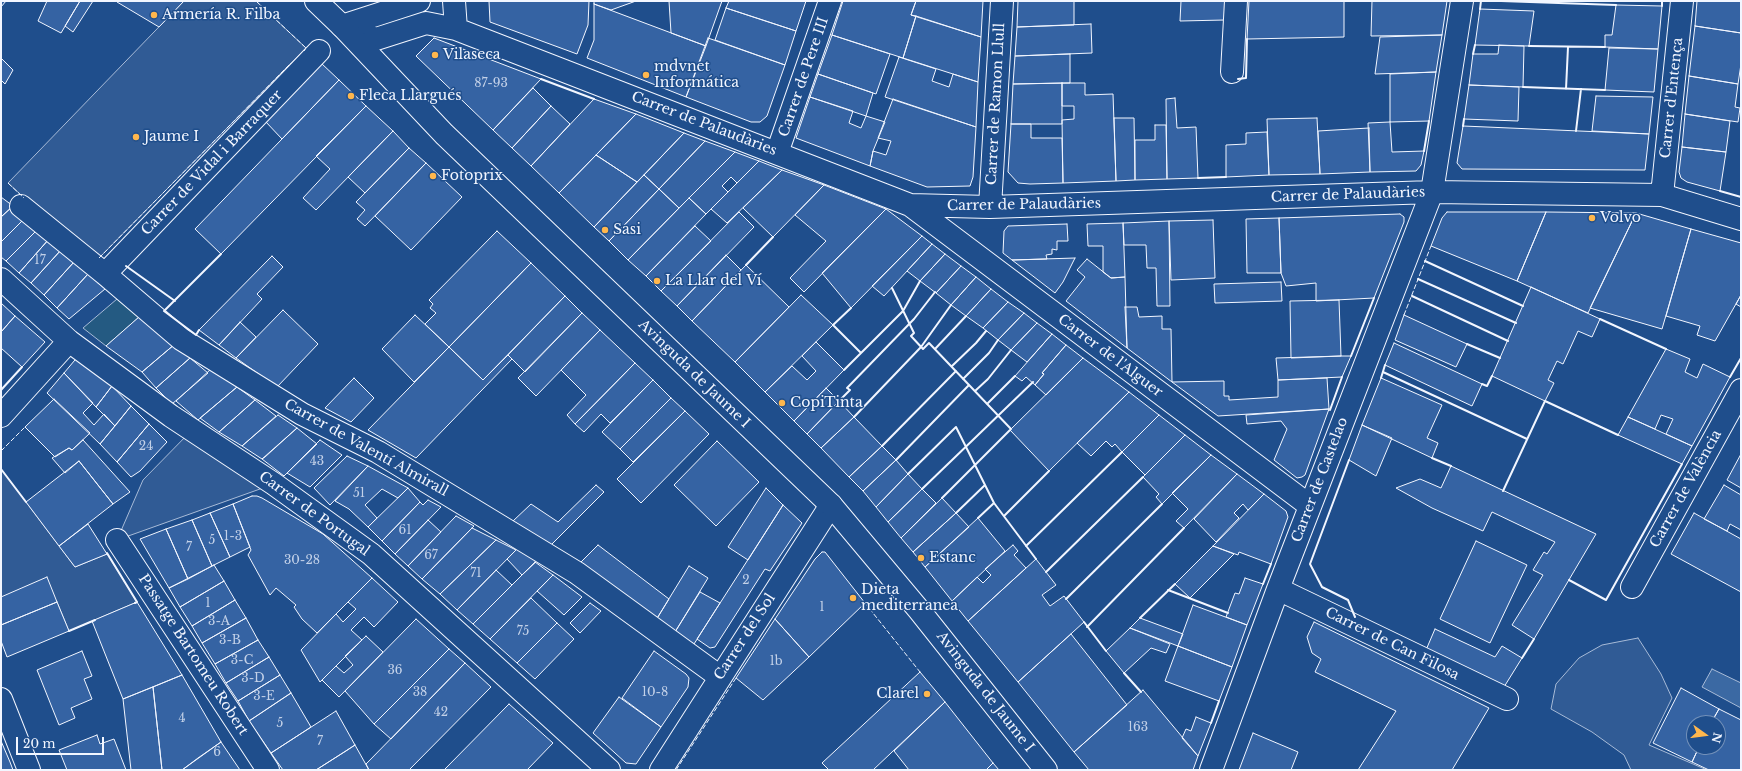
<!DOCTYPE html>
<html>
<head>
<meta charset="utf-8">
<style>
	body { margin:0 }
	#map { position:relative; width:1742px; height:771px; overflow:hidden; background:#1f4e8c; font-family:"Libre Baskerville",serif }
	canvas { display:block }
	.frame { position:absolute; inset:0; border:2px solid #f2f6ff; pointer-events:none }
	.north { position:absolute; left:1686px; top:715px; width:40px; height:40px; box-sizing:border-box; background:#1f4e8c; border:1px solid #7391ba; border-radius:50%; rotate:104deg; font-size:11px; font-weight:700; line-height:16px; text-align:center; color:#f2f6ff }
	.north::after { content:''; display:block; margin:auto; width:14px; height:18px; background:#ffb74d; clip-path:polygon(50% 0,100% 100%,50% 72%,0 100%) }
	.scale { position:absolute; left:16px; top:737px; width:88px; height:18px; box-sizing:border-box; border:2px solid #f2f6ff; border-top:0; padding-left:5px; font-size:12px; line-height:14px; white-space:nowrap; color:#f2f6ff; -webkit-text-stroke:3px #1f4e8c; paint-order:stroke }
</style>
</head>
<body>
<div id="map">
<canvas width="1742" height="771"></canvas>
<div class="frame"></div>
<div class="north">N</div>
<div class="scale">20 m</div>
</div>
<script>
const c = document.querySelector('canvas').getContext('2d');
c.lineJoin = 'round';
function paint(path, color) { c.fillStyle = color; c.fill(path, 'evenodd'); }
const toPath = rows => new Path2D(rows.map(r => 'M' + r).join(''));
function strokePath(path, color, width, dash) { c.strokeStyle = color; c.lineWidth = width; c.lineCap = dash ? 'butt' : 'round'; c.setLineDash(dash || []); c.stroke(path); }
function drawText(font, color, halo, rows, align = 'center') {
  c.font = font + ' "Libre Baskerville",serif'; c.lineWidth = 3; c.setLineDash([]); c.textBaseline = 'middle'; c.strokeStyle = halo; c.fillStyle = color; for (const [text, x, y, turn = 0] of rows) {
    c.save(); c.translate(x, y); c.rotate((+turn || 0) * Math.PI / 180); c.textAlign = isNaN(turn) ? turn : align; if (halo) c.strokeText(text, 0, 0); c.fillText(text, 0, 0); c.restore();
  }
}
const green = toPath([
	[117,299,139,317,106,346,83,328,117,299]
]);
const parking = toPath([
	[184,1,256,1,306,48,99,258,81,250,8,183,184,1],
	[192,430,274,484,117,540,143,480,192,430],
	[1,469,75,567,107,554,137,602,69,631,57,602,1,625,1,469],
	[1638,638,1661,674,1672,698,1649,745,1707,770,1631,770,1624,755,1592,732,1551,709,1556,684,1579,658,1602,645,1638,638]
]);
const water = toPath([
	[1712,669,1741,683,1741,708,1702,687,1712,669]
]);
const building = toPath([
	[1,1,6,1,1,7,1,1],
	[47,1,80,1,61,33,38,21,47,1],
	[80,1,93,1,73,32,65,26,80,1],
	[118,1,184,1,159,27,117,2,118,1],
	[489,1,589,1,588,25,577,54,490,22,489,1],
	[594,1,636,1,611,10,594,4,594,1],
	[669,1,722,1,706,46,671,33,669,1],
	[729,1,806,1,796,31,726,8,729,1],
	[843,1,916,1,911,15,916,16,903,58,832,35,843,1],
	[916,1,983,1,981,37,911,15,916,1],
	[1018,1,1074,1,1074,25,1017,27,1018,1],
	[1181,1,1226,1,1225,20,1180,21,1181,1],
	[1249,1,1344,1,1344,37,1247,39,1249,1],
	[1372,1,1447,1,1442,35,1371,36,1372,1],
	[1697,1,1741,1,1741,33,1695,26,1697,1],
	[594,4,706,46,686,97,587,58,594,40,594,4],
	[1616,5,1662,6,1658,49,1605,47,1605,35,1612,35,1616,5],
	[726,8,796,31,785,65,715,40,726,8],
	[1480,9,1534,11,1529,46,1475,45,1480,9],
	[916,16,981,37,978,82,903,58,916,16],
	[1091,24,1092,53,1015,56,1017,27,1091,24],
	[1695,26,1741,33,1741,64,1738,84,1689,76,1695,26],
	[832,35,890,54,876,94,818,74,832,35],
	[1442,35,1436,72,1375,74,1380,37,1442,35],
	[434,38,541,79,493,130,416,56,434,38],
	[708,38,785,65,767,116,760,122,751,122,686,97,708,38],
	[1499,45,1524,46,1523,87,1469,85,1473,54,1498,54,1499,45],
	[1609,48,1658,49,1654,92,1605,90,1609,48],
	[1070,54,1070,83,1013,84,1015,56,1070,54],
	[899,57,936,69,932,81,949,87,953,74,978,82,976,127,885,97,899,57],
	[1,58,13,70,5,84,1,80,1,58],
	[321,63,339,80,282,139,265,121,321,63],
	[1436,72,1429,121,1390,122,1390,74,1436,72],
	[818,74,873,93,866,116,810,97,818,74],
	[1689,76,1738,84,1735,107,1740,108,1738,122,1685,114,1689,76],
	[339,80,366,106,221,254,195,229,339,80],
	[1062,83,1085,83,1085,95,1113,94,1116,181,1063,183,1062,120,1074,119,1074,106,1062,106,1062,83],
	[1062,83,1062,124,1011,124,1013,84,1062,83],
	[1469,85,1519,87,1518,121,1464,119,1469,85],
	[533,88,551,106,512,148,493,130,533,88],
	[1596,96,1653,97,1649,134,1592,131,1596,96],
	[810,97,853,111,849,123,861,128,866,116,885,122,873,151,870,166,796,138,810,97],
	[1175,98,1177,128,1196,127,1198,178,1167,179,1166,99,1175,98],
	[594,99,636,114,559,193,531,166,594,99],
	[893,99,976,127,973,177,970,186,927,187,870,166,873,151,886,155,891,141,878,138,893,99],
	[366,106,393,131,316,210,303,198,330,169,316,156,366,106],
	[551,106,570,124,531,166,512,148,551,106],
	[636,114,684,133,637,182,596,155,636,114],
	[1685,114,1730,121,1726,152,1682,147,1685,114],
	[1114,118,1134,118,1135,180,1116,181,1114,118],
	[1317,118,1320,174,1269,175,1267,119,1317,118],
	[1390,122,1392,152,1424,151,1421,165,1416,171,1370,172,1368,123,1390,122],
	[1011,124,1031,124,1031,138,1062,138,1063,183,1030,184,1018,183,1008,172,1011,124],
	[1155,125,1166,125,1167,179,1135,180,1135,140,1155,140,1155,125],
	[1463,126,1649,134,1645,170,1462,169,1457,163,1463,126],
	[1369,128,1370,172,1320,174,1318,131,1369,128],
	[393,131,409,148,365,193,348,177,393,131],
	[1267,132,1269,175,1226,177,1226,145,1246,144,1246,133,1267,132],
	[684,133,705,141,659,189,644,175,684,133],
	[705,141,735,152,679,208,659,189,705,141],
	[1682,147,1726,152,1720,191,1687,182,1681,178,1679,172,1682,147],
	[409,148,426,163,365,226,357,219,365,210,356,202,409,148],
	[735,152,759,161,737,183,731,177,722,186,728,192,706,214,689,198,735,152],
	[596,155,637,182,594,227,559,193,596,155],
	[759,161,782,170,727,223,711,209,759,161],
	[426,163,462,197,411,250,375,216,426,163],
	[782,170,824,185,773,237,743,208,782,170],
	[644,175,659,189,609,241,594,227,644,175],
	[824,185,886,209,804,292,790,278,826,241,795,215,824,185],
	[659,189,679,208,628,260,609,241,659,189],
	[1,197,13,206,1,217,1,197],
	[689,198,706,214,646,276,628,260,689,198],
	[13,206,25,218,1,242,1,217,13,206],
	[886,209,922,236,851,308,822,273,886,209],
	[739,212,754,227,677,306,661,291,739,212],
	[1447,212,1546,212,1517,281,1431,246,1442,218,1447,212],
	[1546,212,1636,213,1588,313,1517,281,1546,212],
	[1636,213,1691,229,1662,329,1590,308,1636,213],
	[1400,214,1404,217,1404,222,1374,298,1316,301,1316,283,1286,286,1281,273,1279,218,1400,214],
	[25,218,38,229,6,261,1,257,1,242,25,218],
	[1279,218,1281,273,1247,273,1246,219,1279,218],
	[1213,220,1215,278,1171,280,1169,221,1213,220],
	[1169,221,1170,306,1157,306,1156,268,1147,268,1146,245,1124,245,1123,223,1169,221],
	[1123,223,1125,277,1111,278,1103,272,1103,246,1088,246,1087,224,1123,223],
	[1067,224,1068,241,1057,241,1057,250,1052,249,1052,254,1046,255,1047,259,1012,260,1003,253,1004,231,1008,226,1067,224],
	[695,226,711,241,661,291,646,276,695,226],
	[38,229,49,239,19,273,6,261,38,229],
	[1691,229,1741,243,1741,295,1715,341,1697,335,1700,326,1666,316,1691,229],
	[497,231,531,263,449,347,425,324,436,313,430,308,433,304,429,300,497,231],
	[922,236,932,244,884,296,872,286,922,236],
	[49,239,61,250,31,283,19,273,49,239],
	[932,244,945,254,920,281,907,271,932,244],
	[61,250,74,262,44,295,31,283,61,250],
	[945,254,961,266,936,293,920,281,945,254],
	[726,255,741,270,692,321,677,306,726,255],
	[272,256,283,267,257,294,262,299,219,345,199,330,272,256],
	[1075,258,1063,282,1055,293,1012,260,1075,258],
	[1087,259,1111,278,1125,277,1127,348,1066,301,1085,277,1077,270,1087,259],
	[74,262,88,274,57,308,44,295,74,262],
	[531,263,565,296,483,380,449,347,531,263],
	[746,265,789,307,735,362,692,321,746,265],
	[961,266,976,277,951,305,936,293,961,266],
	[88,274,105,289,69,319,57,308,88,274],
	[976,277,991,289,966,316,951,305,976,277],
	[1281,282,1282,301,1215,303,1214,284,1281,282],
	[1531,287,1600,319,1592,337,1578,331,1563,364,1557,361,1548,380,1554,383,1545,401,1492,376,1531,287],
	[991,289,1008,302,983,328,966,316,991,289],
	[801,295,833,325,765,392,735,362,801,295],
	[1741,295,1741,307,1736,304,1741,295],
	[565,296,582,313,525,372,508,355,565,296],
	[1339,300,1341,356,1291,358,1290,301,1339,300],
	[1008,302,1024,313,998,340,983,328,1008,302],
	[1,303,15,316,1,332,1,303],
	[1125,307,1137,307,1139,317,1162,316,1162,329,1171,329,1172,382,1127,348,1125,307],
	[283,310,318,344,277,387,236,358,283,310],
	[582,313,600,330,536,396,518,378,582,313],
	[1024,313,1037,323,1011,350,998,340,1024,313],
	[415,315,449,347,414,382,382,349,415,315],
	[1404,315,1467,344,1456,367,1395,340,1404,315],
	[15,316,45,342,22,367,1,348,1,332,15,316],
	[139,317,175,344,142,372,106,346,139,317],
	[240,322,256,337,236,358,219,345,240,322],
	[1037,323,1052,334,1027,362,1011,350,1037,323],
	[600,330,635,363,575,424,567,415,586,395,561,370,600,330],
	[1052,334,1066,345,1042,373,1044,374,1035,385,1026,377,1022,381,1015,376,1052,334],
	[816,342,844,370,794,421,765,392,792,366,807,380,816,371,802,356,816,342],
	[1394,343,1482,384,1472,406,1385,365,1394,343],
	[175,344,190,358,156,388,142,372,175,344],
	[1066,345,1083,358,1046,395,1035,385,1044,374,1042,373,1066,345],
	[449,347,483,380,508,355,512,359,416,458,368,430,449,347],
	[1666,349,1690,359,1685,372,1697,378,1703,364,1730,377,1692,446,1666,434,1673,419,1661,415,1655,429,1628,417,1666,349],
	[80,354,112,386,96,407,64,373,80,354],
	[1341,356,1351,356,1342,377,1278,380,1276,358,1341,356],
	[190,358,208,373,172,404,156,388,190,358],
	[1083,358,1129,392,1049,471,1010,430,1083,358],
	[635,363,653,380,610,423,601,414,584,432,575,424,635,363],
	[211,369,237,387,198,420,176,401,211,369],
	[64,373,93,403,83,413,94,425,104,414,115,426,100,444,47,393,64,373],
	[354,378,374,398,351,422,325,408,354,378],
	[1327,378,1329,409,1218,416,1172,382,1224,381,1224,396,1229,396,1229,400,1278,397,1278,380,1327,378],
	[1381,378,1442,405,1427,438,1438,443,1432,458,1362,425,1381,378],
	[653,380,671,398,620,449,602,432,653,380],
	[112,386,131,406,115,426,96,407,112,386],
	[237,387,255,400,219,432,200,418,237,387],
	[826,388,839,401,807,434,794,421,826,388],
	[1129,392,1159,415,1122,452,1115,444,1112,447,1106,441,1091,456,1077,443,1129,392],
	[671,398,685,411,633,462,620,449,671,398],
	[54,399,90,433,72,450,69,448,55,457,25,427,54,399],
	[255,400,276,416,242,446,219,432,255,400],
	[839,401,854,417,821,448,807,434,839,401],
	[131,406,149,424,117,462,100,444,131,406],
	[1329,409,1305,475,1302,477,1297,478,1274,460,1287,429,1281,421,1247,424,1246,415,1329,409],
	[685,411,709,434,641,503,617,479,685,411],
	[278,415,297,428,265,457,262,459,242,446,278,415],
	[1159,415,1185,435,1145,475,1122,452,1159,415],
	[854,417,882,446,849,477,821,448,854,417],
	[1628,417,1692,446,1682,464,1618,435,1628,417],
	[149,424,167,442,140,471,131,477,117,462,149,424],
	[1362,425,1392,438,1376,476,1349,460,1362,425],
	[297,428,317,444,284,476,262,459,297,428],
	[1185,435,1211,455,1162,504,1156,497,1159,494,1143,477,1185,435],
	[83,440,130,492,113,504,79,461,65,473,52,458,69,448,72,450,83,440],
	[320,440,342,455,310,487,287,473,320,440],
	[717,441,759,482,716,526,674,485,717,441],
	[882,446,896,460,863,491,849,477,882,446],
	[1741,454,1741,488,1727,480,1741,454],
	[1211,455,1237,474,1184,528,1176,521,1188,509,1172,493,1211,455],
	[347,456,368,466,330,505,314,488,347,456],
	[896,460,908,474,876,507,863,491,896,460],
	[79,461,113,504,59,546,26,502,79,461],
	[368,466,408,488,398,498,382,489,365,505,377,518,368,527,349,509,335,501,368,466],
	[1451,466,1596,534,1534,639,1512,625,1543,575,1533,570,1544,552,1547,554,1555,542,1492,512,1483,531,1432,508,1396,488,1420,479,1441,488,1451,466],
	[908,474,922,489,888,522,876,507,908,474],
	[1237,474,1264,494,1248,510,1243,504,1234,513,1239,518,1216,542,1194,519,1237,474],
	[596,485,604,492,551,545,513,521,531,504,558,522,596,485],
	[1724,485,1741,495,1741,530,1730,524,1727,531,1704,519,1724,485],
	[408,488,420,502,382,541,368,527,408,488],
	[766,488,783,505,748,560,728,547,766,488],
	[922,489,936,503,901,538,888,522,922,489],
	[1264,494,1286,511,1288,517,1271,564,1239,552,1238,555,1213,546,1264,494],
	[252,496,257,496,262,498,323,534,372,578,317,633,302,619,294,607,296,605,276,588,270,595,248,555,251,550,233,504,252,496],
	[942,498,956,513,913,552,901,538,942,498],
	[428,500,441,507,395,554,382,541,420,502,423,505,428,500],
	[233,504,250,547,230,557,210,513,233,504],
	[783,505,802,523,770,571,765,569,715,647,710,648,697,639,783,505],
	[210,513,230,557,212,566,192,520,210,513],
	[956,513,969,527,925,567,913,552,956,513],
	[1694,513,1741,539,1741,592,1671,554,1694,513],
	[456,516,474,526,422,579,408,566,456,516],
	[978,518,1005,551,952,601,925,567,978,518],
	[192,520,212,566,188,579,166,529,192,520],
	[428,520,441,532,408,566,395,554,428,520],
	[88,524,107,554,75,567,59,546,88,524],
	[472,528,496,540,440,594,422,579,472,528],
	[166,529,188,579,169,588,140,539,166,529],
	[496,540,516,550,457,610,440,594,496,540],
	[1476,541,1527,565,1490,643,1440,619,1476,541],
	[598,545,669,599,656,620,580,563,598,545],
	[1013,545,1018,551,1014,555,1026,568,968,621,952,601,977,577,983,583,991,575,985,569,1013,545],
	[1213,546,1234,554,1190,598,1175,584,1213,546],
	[518,548,538,560,522,575,507,559,518,548],
	[822,552,825,552,865,603,809,657,775,619,815,559,822,552],
	[1036,559,1056,585,1042,595,1050,606,1064,596,1084,622,1018,682,968,621,1036,559],
	[535,562,553,575,490,639,473,624,535,562],
	[214,565,224,581,180,607,169,588,214,565],
	[689,566,708,578,675,632,656,620,689,566],
	[496,570,512,585,473,624,457,610,496,570],
	[553,575,582,597,564,615,537,591,553,575],
	[47,577,57,602,1,625,1,597,47,577],
	[372,578,398,602,374,627,364,617,351,630,362,640,320,682,301,650,336,614,343,622,356,609,348,602,372,578],
	[1245,578,1263,584,1247,625,1226,617,1235,593,1239,594,1245,578],
	[224,581,235,600,192,626,180,607,224,581],
	[700,592,720,603,694,644,675,632,700,592],
	[531,598,557,623,517,663,490,639,531,598],
	[235,600,246,618,202,643,192,626,235,600],
	[57,602,69,631,7,657,1,641,1,625,57,602],
	[137,602,182,675,123,699,92,621,137,602],
	[590,603,601,611,580,633,570,623,590,603],
	[1193,605,1247,625,1232,667,1178,646,1193,605],
	[246,618,258,640,215,664,202,643,246,618],
	[1140,618,1183,634,1178,646,1130,628,1140,618],
	[416,619,449,649,374,724,345,691,416,619],
	[775,619,809,657,763,700,736,678,775,619],
	[1314,622,1489,708,1452,770,1358,770,1396,711,1315,672,1321,659,1312,653,1307,637,1314,622],
	[557,623,574,639,535,679,517,663,557,623],
	[1130,628,1170,644,1166,653,1151,648,1124,673,1106,651,1130,628],
	[1435,629,1495,657,1502,646,1522,658,1504,687,1426,650,1435,629],
	[1071,634,1127,705,1074,752,1018,682,1071,634],
	[366,636,383,652,339,697,322,680,336,666,344,673,353,665,345,656,366,636],
	[258,640,269,657,226,683,215,664,258,640],
	[1178,646,1232,667,1219,701,1165,681,1178,646],
	[449,649,465,663,391,739,374,724,449,649],
	[82,651,92,676,84,679,92,699,71,708,75,718,59,725,37,670,82,651],
	[654,651,686,674,689,678,688,687,661,727,622,698,654,651],
	[269,657,280,675,238,701,226,683,269,657],
	[465,663,491,687,409,770,369,770,366,764,465,663],
	[920,672,945,702,873,770,829,770,822,763,920,672],
	[182,675,221,742,182,770,162,770,153,687,182,675],
	[280,675,291,693,249,721,238,701,280,675],
	[153,687,162,770,131,770,123,699,153,687],
	[1681,688,1719,709,1711,723,1694,723,1694,747,1699,747,1692,762,1653,743,1681,688],
	[1143,690,1198,756,1193,770,1089,770,1074,752,1143,690],
	[291,693,311,727,271,753,249,721,291,693],
	[619,697,661,727,636,764,626,763,593,733,619,697],
	[945,702,993,763,986,770,909,770,894,751,945,702],
	[509,704,553,743,527,770,444,770,509,704],
	[1719,709,1741,720,1741,770,1709,770,1692,762,1699,747,1718,747,1718,723,1711,723,1719,709],
	[336,711,355,745,316,770,283,770,271,753,336,711],
	[1196,717,1211,723,1198,756,1182,738,1186,729,1191,731,1196,717],
	[1253,733,1298,752,1291,770,1239,770,1253,733],
	[97,735,100,744,114,739,126,770,67,770,59,750,97,735],
	[1,741,10,762,13,770,1,770,1,741],
	[221,742,240,770,182,770,198,758,221,742],
	[355,745,369,770,316,770,346,751,355,745],
	[993,763,999,770,986,770,993,763]
]);
const street = toPath([
	[454,1,456,29],
	[342,26,376,39,426,23,456,29,910,205,990,207,1432,192,1662,195,1741,219],
	[342,26,419,1],
	[1232,72,1236,1],
	[777,153,830,1],
	[1662,195,1682,1],
	[910,205,1310,506],
	[21,206,105,274,181,339,302,414,378,452,577,573,720,677],
	[990,207,1002,1],
	[105,274,319,51],
	[1,279,69,341,171,416,274,484,371,554,609,770],
	[1,416,69,341],
	[117,540,268,770],
	[1632,587,1741,390],
	[1278,589,1507,699],
	[1,699,29,770],
	[661,770,831,505],
	[1211,770,1278,589,1432,192,1462,1]
]);
const secondary = toPath([
	[316,1,342,26,444,134,831,505,919,610,1046,770]
]);
const fence = toPath([
	[256,1,306,48,304,51],
	[8,183,24,198],
	[99,258,291,63],
	[1404,315,1431,246],
	[1,451,25,427],
	[865,603,920,672],
	[676,770,736,678]
]);
const wall = toPath([
	[1501,1,1616,5],
	[1662,6,1662,1],
	[1480,9,1481,1],
	[1529,46,1605,47],
	[1473,54,1475,45],
	[541,79,594,99],
	[1238,79,1246,78,1247,39],
	[1523,87,1605,90],
	[1566,89,1568,47],
	[1463,126,1464,119],
	[1576,131,1581,89],
	[1424,151,1429,121],
	[1198,178,1226,177],
	[1720,191,1741,197],
	[1425,261,1523,306],
	[746,265,773,237],
	[126,266,175,301],
	[1418,279,1516,323],
	[892,288,914,333,911,336,923,349,929,343,1011,429],
	[1412,296,1508,341],
	[851,308,833,325,861,353],
	[1600,319,1666,349],
	[199,330,196,335,164,311,221,254],
	[1467,344,1500,358],
	[935,349,966,316],
	[1351,356,1374,298],
	[952,366,976,343,986,331],
	[844,370,903,311,920,281],
	[1383,372,1527,439],
	[1730,377,1741,358],
	[1381,378,1385,365],
	[963,379,989,353,998,340],
	[1482,384,1487,386,1492,376],
	[1,390,22,367],
	[975,391,988,379,1011,350],
	[839,401,850,390,847,388,914,319,935,292],
	[987,404,1015,376],
	[1330,410,1342,377],
	[854,417,921,347,951,305],
	[882,446,956,371],
	[1432,458,1451,466],
	[896,460,969,385],
	[1349,460,1310,564,1322,587,1348,600,1355,617],
	[1,469,26,502],
	[908,474,956,427,994,503,1036,559],
	[922,489,1033,382],
	[1503,491,1545,401,1618,435],
	[942,498,1010,430],
	[956,513,985,485],
	[1004,516,1049,471],
	[978,518,994,503],
	[1026,546,1122,452],
	[107,553,137,602,135,603],
	[1046,572,1143,477],
	[1569,580,1606,600,1682,464],
	[1263,584,1271,564],
	[1168,590,1228,613],
	[1066,599,1162,504],
	[1140,618,1175,584],
	[1084,622,1106,651],
	[1087,627,1184,528],
	[69,631,95,620],
	[1522,658,1534,639],
	[1124,673,1141,692],
	[1211,723,1219,701]
]);
const markers = [
	[154,15,4,"#ffb74d"],
	[435,55,4,"#ffb74d"],
	[646,75,4,"#ffb74d"],
	[351,96,4,"#ffb74d"],
	[136,137,4,"#ffb74d"],
	[433,176,4,"#ffb74d"],
	[1592,218,4,"#ffb74d"],
	[605,230,4,"#ffb74d"],
	[657,281,4,"#ffb74d"],
	[782,403,4,"#ffb74d"],
	[921,558,4,"#ffb74d"],
	[853,598,4,"#ffb74d"],
	[927,694,4,"#ffb74d"]
];
const numberNames = [
	["87-93",491,84],
	["17",40,261],
	["24",146,447],
	["43",317,462],
	["51",359,494],
	["61",405,531],
	["1-3",233,537],
	["5",212,541],
	["7",189,548],
	["67",431,556],
	["30-28",302,561],
	["71",476,574],
	["2",746,581],
	["1",208,604],
	["1",822,608],
	["3-A",219,622],
	["75",523,632],
	["3-B",230,641],
	["3-C",242,661],
	["1b",776,662],
	["36",395,671],
	["3-D",253,679],
	["38",420,693],
	["10-8",655,693],
	["3-E",264,697],
	["42",441,713],
	["4",182,719],
	["5",280,724],
	["163",1138,728],
	["7",320,742],
	["6",217,753]
];
const poiNames = [
	["Armería R. Filba",162,15],
	["Vilaseca",443,55],
	["mdvnet",654,67],
	["Informática",654,83],
	["Fleca Llargués",359,96],
	["Jaume I",144,137],
	["Fotoprix",441,176],
	["Volvo",1600,218],
	["Sasi",613,230],
	["La Llar del Ví",665,281],
	["CopiTinta",790,403],
	["Estanc",929,558],
	["Dieta",861,590],
	["mediterranea",861,606],
	["Clarel",919,694,"right"]
];
const streetNames = [
	["Carrer de Pere III",804,77,-71],
	["Carrer d'Entença",1672,98,-84],
	["Carrer de Ramon Llull",996,104,-87],
	["Carrer de Palaudàries",704,124,21],
	["Carrer de Vidal i Barraquer",212,163,-46],
	["Carrer de Palaudàries",1348,195,-2],
	["Carrer de Palaudàries",1024,205,-1],
	["Carrer de l'Alguer",1110,356,37],
	["Avinguda de Jaume I",694,374,44],
	["Carrer de Valentí Almirall",366,448,29],
	["Carrer de Castelao",1320,480,-69],
	["Carrer de València",1686,489,-61],
	["Carrer de Portugal",314,514,36],
	["Carrer del Sol",745,637,-57],
	["Carrer de Can Filosa",1392,644,26],
	["Passatge Bartomeu Robert",193,655,57],
	["Avinguda de Jaume I",985,692,52]
];
paint(green, '#245a82');
strokePath(green, '#a8bbd7', 1);
paint(parking, '#305b95');
strokePath(parking, '#a8bbd7', 1);
paint(water, '#3b69a3');
strokePath(water, '#a8bbd7', 1);
paint(building, '#3563a3');
strokePath(building, '#f2f6ff', 1);
strokePath(street, '#f2f6ff', 24);
strokePath(secondary, '#f2f6ff', 24);
strokePath(street, '#1f4e8c', 22);
strokePath(secondary, '#1f4e8c', 22);
strokePath(fence, '#f2f6ff', 1, [5, 2]);
strokePath(wall, '#f2f6ff', 2);
for (const [x, y, r, color] of markers) { const dot = new Path2D(); dot.arc(x, y, r, 0, 2 * Math.PI); c.fillStyle = color; c.fill(dot); strokePath(dot, '#1f4e8c', 1.5); }
drawText('12px', '#c3d1e8', null, numberNames);
drawText('14px', '#f2f6ff', '#1f4e8c', poiNames, 'left');
drawText('14px', '#f2f6ff', '#1f4e8c', streetNames);
</script>
</body>
</html>
